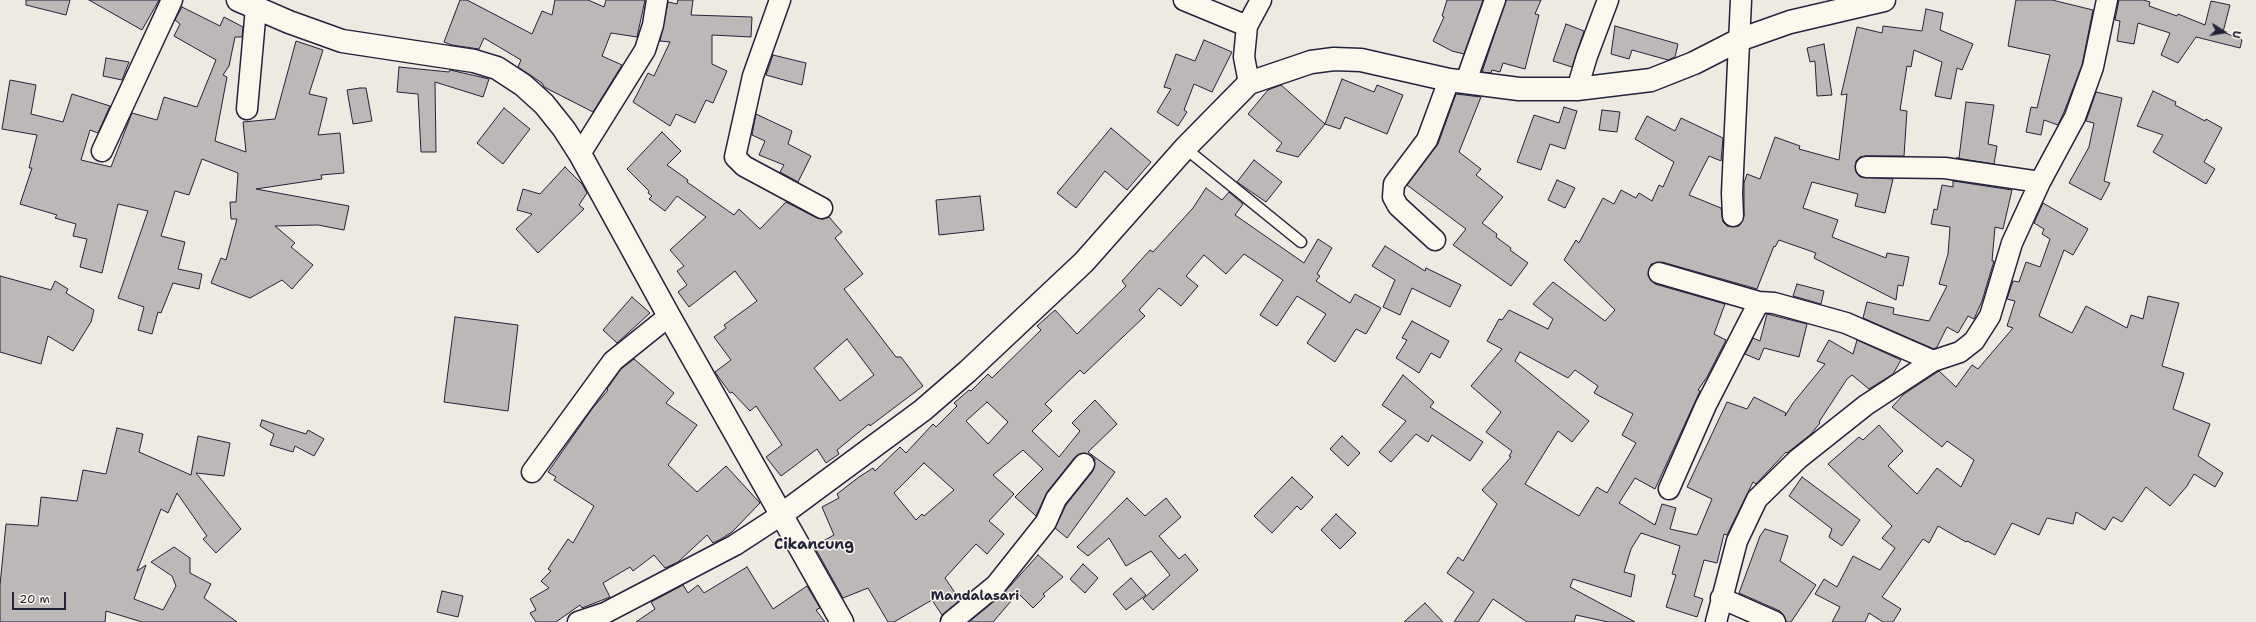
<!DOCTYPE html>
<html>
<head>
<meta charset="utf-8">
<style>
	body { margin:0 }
	#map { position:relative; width:2256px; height:622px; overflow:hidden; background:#eeeae2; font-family:"Shantell Sans",sans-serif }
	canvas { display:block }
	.north { position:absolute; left:2204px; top:12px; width:40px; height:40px; -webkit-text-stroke:3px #fbf7ec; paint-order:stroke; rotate:101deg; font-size:11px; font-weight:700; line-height:16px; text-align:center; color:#22223b }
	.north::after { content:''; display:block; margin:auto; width:14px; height:18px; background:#22223b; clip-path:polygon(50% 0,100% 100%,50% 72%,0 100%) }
	.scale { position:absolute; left:12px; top:592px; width:54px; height:18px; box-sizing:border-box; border:2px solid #22223b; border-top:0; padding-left:5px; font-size:12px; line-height:14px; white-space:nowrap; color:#22223b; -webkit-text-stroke:3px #fbf7ec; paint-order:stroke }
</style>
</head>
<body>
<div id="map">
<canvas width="2256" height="622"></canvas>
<div class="north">U</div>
<div class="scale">20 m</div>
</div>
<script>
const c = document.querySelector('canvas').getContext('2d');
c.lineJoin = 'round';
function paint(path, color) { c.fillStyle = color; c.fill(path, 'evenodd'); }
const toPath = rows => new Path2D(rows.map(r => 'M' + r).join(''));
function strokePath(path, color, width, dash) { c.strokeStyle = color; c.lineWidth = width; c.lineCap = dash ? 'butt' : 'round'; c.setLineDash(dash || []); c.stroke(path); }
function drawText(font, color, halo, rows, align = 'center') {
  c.font = font + ' "Shantell Sans",sans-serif'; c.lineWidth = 3; c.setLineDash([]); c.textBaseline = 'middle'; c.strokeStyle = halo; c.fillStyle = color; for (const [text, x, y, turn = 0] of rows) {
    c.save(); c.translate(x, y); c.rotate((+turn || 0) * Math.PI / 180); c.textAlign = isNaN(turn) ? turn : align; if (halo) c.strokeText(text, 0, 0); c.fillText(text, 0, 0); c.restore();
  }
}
const building = toPath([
	[26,0,70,0,66,15,26,5,26,0],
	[89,0,159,0,142,30,89,0],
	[460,0,467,0,532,34,542,11,552,15,555,0,588,0,604,7,606,0,645,0,637,37,611,33,602,56,622,65,593,112,544,87,542,83,518,67,521,60,484,38,479,49,452,45,444,42,460,0],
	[678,0,693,0,691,15,752,17,751,37,712,35,712,64,727,71,713,103,706,100,695,123,676,114,670,126,633,102,648,73,654,76,670,42,660,41,668,2,677,4,678,0],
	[1447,0,1483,0,1464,54,1452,51,1433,41,1444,17,1442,16,1447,0],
	[1506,0,1541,0,1535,14,1539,15,1525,69,1503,63,1500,72,1492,70,1491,73,1482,72,1506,0],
	[2016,0,2052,0,2093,10,2082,65,2064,112,2058,125,2044,120,2041,135,2026,132,2031,107,2037,108,2050,55,2008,46,2016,0],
	[2119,0,2143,0,2150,2,2149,6,2177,16,2178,14,2205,25,2211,1,2230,5,2223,32,2242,40,2240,48,2196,37,2178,63,2161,55,2170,33,2138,23,2134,44,2117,41,2120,21,2115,20,2119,0],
	[182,7,220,26,224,17,243,27,242,37,235,37,229,66,223,75,227,77,215,141,246,152,243,122,275,119,296,41,323,50,309,94,327,98,318,135,340,133,344,173,321,175,322,179,256,189,349,206,344,230,318,225,275,226,295,243,291,247,313,265,292,289,282,280,250,298,211,283,221,258,226,260,237,219,231,219,230,202,236,202,238,173,202,159,189,195,175,191,161,236,185,242,178,269,202,274,199,289,173,283,161,313,158,312,152,334,138,330,144,307,118,298,148,211,118,204,102,273,80,267,87,239,73,236,76,224,55,218,57,215,20,204,32,168,29,168,37,135,2,129,10,80,36,85,31,114,63,122,72,94,110,106,98,133,90,130,81,160,111,167,132,113,157,120,164,97,197,107,216,60,174,36,180,24,175,20,182,7],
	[1926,9,1943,13,1940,30,1973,44,1962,70,1957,68,1951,99,1935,96,1942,62,1914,50,1911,67,1907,66,1900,110,1907,111,1904,156,1866,156,1860,157,1856,161,1856,172,1860,177,1893,179,1885,213,1855,206,1858,194,1812,182,1803,208,1838,220,1832,237,1886,258,1887,253,1909,257,1903,286,1898,285,1896,300,1814,258,1816,253,1779,240,1775,247,1774,246,1757,289,1662,262,1651,264,1648,275,1655,284,1725,304,1714,334,1726,340,1707,377,1698,390,1700,391,1655,489,1635,478,1619,503,1655,525,1662,504,1676,508,1670,529,1697,535,1712,499,1687,487,1727,402,1747,409,1754,397,1786,413,1785,416,1793,403,1825,364,1817,361,1829,340,1853,354,1857,340,1901,360,1893,374,1869,389,1852,375,1847,379,1819,422,1820,423,1811,434,1787,453,1786,452,1756,484,1753,482,1727,535,1724,534,1717,563,1704,560,1694,596,1703,599,1697,617,1666,607,1676,575,1672,574,1680,546,1641,533,1631,549,1624,572,1635,575,1631,597,1573,579,1570,587,1635,622,1608,622,1576,615,1574,622,1527,622,1493,599,1478,622,1454,622,1474,592,1447,573,1458,557,1463,561,1497,504,1482,490,1511,457,1509,456,1512,451,1486,432,1501,412,1471,386,1502,349,1487,341,1499,319,1502,320,1509,310,1548,329,1553,319,1533,304,1553,282,1605,321,1615,310,1564,260,1576,240,1579,243,1603,198,1614,204,1621,190,1636,198,1639,193,1652,201,1659,185,1663,187,1674,162,1635,139,1647,116,1675,131,1681,118,1723,138,1721,161,1709,156,1689,195,1721,208,1723,222,1727,226,1739,226,1744,216,1744,183,1747,174,1760,179,1775,137,1800,146,1799,149,1839,160,1847,94,1841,95,1857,27,1882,33,1883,26,1922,31,1926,9],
	[1520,352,1568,378,1575,370,1598,386,1594,393,1633,414,1622,435,1636,443,1607,493,1597,487,1579,516,1525,484,1558,431,1572,442,1589,421,1515,361,1520,352],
	[1566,24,1584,31,1572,67,1553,61,1566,24],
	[1615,26,1678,44,1675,57,1668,60,1632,50,1629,59,1611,54,1615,26],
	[1204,40,1232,52,1212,92,1194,84,1184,110,1187,112,1178,126,1157,112,1171,89,1164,87,1176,54,1195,61,1204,40],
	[1824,44,1832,95,1817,96,1815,61,1810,62,1807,48,1824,44],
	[773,55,806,63,802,85,766,75,773,55],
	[106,58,129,62,122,80,103,76,106,58],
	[399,67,449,72,450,70,489,79,483,97,435,82,436,152,421,152,418,94,397,92,399,67],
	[1342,79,1374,92,1377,85,1403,95,1387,134,1345,117,1340,129,1325,124,1342,79],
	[1281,85,1325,124,1298,157,1276,151,1282,143,1248,114,1268,90,1281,85],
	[360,88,366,88,372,121,353,124,347,90,360,88],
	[2153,91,2176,102,2175,105,2205,121,2206,119,2222,128,2204,162,2215,169,2206,184,2153,152,2163,135,2137,126,2153,91],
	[2096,92,2122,98,2104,181,2110,183,2101,200,2069,183,2089,147,2094,123,2086,121,2096,92],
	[1456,94,1481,97,1459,152,1481,169,1476,175,1503,197,1482,223,1497,234,1496,237,1511,248,1510,250,1528,263,1511,286,1453,245,1466,229,1407,185,1438,144,1456,94],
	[1966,102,1994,105,1988,144,1997,146,1994,164,1956,158,1959,158,1966,102],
	[1564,107,1577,111,1565,149,1550,144,1541,170,1517,162,1534,115,1559,123,1564,107],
	[504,108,530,129,503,164,477,143,504,108],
	[1602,110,1620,112,1617,132,1599,130,1602,110],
	[756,114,792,131,788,144,811,156,798,182,780,172,784,165,759,155,765,141,752,135,756,114],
	[1111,128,1151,162,1127,190,1105,171,1076,208,1057,193,1111,128],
	[662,132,681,151,667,165,688,180,687,182,734,215,739,209,760,229,786,202,817,218,823,219,829,217,842,232,835,238,863,274,844,289,896,357,901,357,923,386,870,426,869,424,837,450,839,454,826,463,817,449,781,476,766,457,782,445,756,406,750,411,732,392,730,393,715,372,731,360,714,337,726,328,724,325,757,301,735,271,689,307,678,292,687,285,677,271,684,266,670,250,706,217,677,196,665,211,649,199,652,196,648,193,649,191,627,169,662,132],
	[847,339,874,375,840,401,814,368,847,339],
	[1254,160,1282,182,1266,202,1237,182,1254,160],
	[565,167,582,184,587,193,579,205,584,209,538,253,516,229,532,214,517,210,523,189,540,194,565,167],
	[1557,180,1575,188,1565,208,1548,200,1557,180],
	[1953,181,2012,190,2003,229,1995,227,1992,261,1994,261,1982,301,1974,319,1968,316,1958,333,1947,327,1937,347,1934,349,1863,318,1867,302,1894,308,1893,314,1929,321,1947,286,1939,284,1948,254,1950,227,1931,224,1934,209,1937,210,1942,185,1953,187,1953,181],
	[1206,188,1222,200,1229,192,1243,204,1235,215,1304,263,1318,239,1332,248,1317,274,1320,276,1316,281,1350,303,1355,294,1381,308,1366,334,1356,329,1335,362,1307,343,1326,314,1297,296,1277,326,1260,315,1283,280,1244,254,1226,274,1204,255,1186,276,1198,286,1181,306,1159,288,1139,310,1145,316,1084,374,1080,370,1045,404,1052,411,1032,431,1059,457,1080,431,1072,423,1095,400,1117,424,1088,452,1115,472,1067,538,1055,528,1066,505,1093,471,1095,459,1085,453,1075,457,1047,492,1036,516,1015,497,1043,469,1023,450,993,475,1014,494,989,521,1004,534,987,554,976,544,945,578,960,600,942,615,932,600,894,622,888,622,868,588,843,598,814,546,834,535,822,507,839,498,837,494,859,477,873,468,875,471,900,447,906,453,933,424,936,427,957,406,954,403,969,390,971,391,988,374,992,378,1041,330,1037,326,1055,310,1077,334,1126,286,1122,281,1150,250,1153,252,1193,208,1206,188],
	[987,402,1008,422,988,444,966,421,987,402],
	[924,463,954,490,924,516,922,514,916,520,894,493,924,463],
	[980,196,984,230,939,235,936,200,980,196],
	[2043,203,2088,229,2073,255,2064,250,2039,316,2072,333,2086,306,2127,328,2131,315,2143,319,2148,296,2179,303,2162,366,2184,373,2173,409,2210,424,2198,456,2223,473,2215,487,2194,474,2187,486,2170,506,2146,487,2122,522,2113,517,2105,530,2076,512,2073,524,2047,518,2039,535,2012,523,1995,555,1967,541,1966,542,1938,526,1929,543,1923,539,1882,597,1901,609,1893,622,1883,622,1869,613,1865,622,1832,622,1840,607,1815,594,1824,579,1837,587,1853,556,1880,570,1895,548,1882,538,1892,526,1828,464,1859,437,1863,440,1879,425,1903,451,1888,466,1917,494,1937,468,1961,487,1974,460,1947,441,1942,447,1892,407,1904,394,1939,371,1956,387,1972,365,1978,369,2013,328,2007,326,2015,301,2007,299,2013,281,2019,282,2026,262,2040,267,2050,239,2042,234,2044,229,2034,223,2043,203],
	[1385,246,1425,271,1426,268,1461,285,1450,307,1412,288,1400,315,1383,307,1395,280,1372,266,1385,246],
	[0,276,51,290,55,281,68,289,66,293,94,310,91,322,73,351,48,336,41,364,0,352,0,276],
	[1797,284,1824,291,1821,304,1793,296,1797,284],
	[632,297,650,313,617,343,603,330,632,297],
	[1767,314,1807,324,1799,357,1764,348,1759,360,1745,354,1753,338,1760,341,1767,314],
	[455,317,518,325,508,411,444,402,455,317],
	[1412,321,1449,341,1440,358,1431,353,1419,373,1396,358,1407,340,1402,338,1412,321],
	[634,359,674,393,666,403,697,425,668,465,697,492,726,466,760,503,732,532,721,539,713,543,707,535,678,562,665,568,654,555,633,571,630,567,603,583,610,597,582,608,580,605,556,622,536,622,530,613,536,610,530,599,549,588,541,581,551,571,548,569,568,539,573,543,594,506,554,480,556,477,548,472,592,409,608,390,607,389,621,369,634,359],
	[1403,375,1434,402,1430,407,1483,442,1470,461,1432,435,1428,442,1416,434,1391,462,1379,452,1406,421,1382,405,1403,375],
	[262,420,306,434,308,430,324,439,314,456,295,446,293,452,270,445,274,434,260,426,262,420],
	[117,428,143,434,139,452,191,475,198,436,230,443,224,476,196,473,241,529,216,553,203,539,207,536,177,493,168,513,161,509,137,571,146,565,134,599,163,610,176,586,172,576,151,562,174,547,190,558,190,573,211,584,204,598,237,622,142,622,106,611,105,622,0,622,0,585,6,524,38,526,41,497,77,501,83,470,106,474,117,428],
	[1342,436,1360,453,1348,466,1330,449,1342,436],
	[1292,477,1313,497,1301,510,1297,506,1272,533,1254,516,1292,477],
	[1802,477,1860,520,1842,546,1829,537,1832,529,1789,496,1802,477],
	[1127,498,1145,516,1166,498,1181,517,1159,536,1179,559,1185,554,1198,570,1153,610,1143,599,1170,575,1151,551,1126,566,1109,538,1088,556,1077,547,1127,498],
	[1336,514,1356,533,1340,549,1321,530,1336,514],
	[1765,529,1788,536,1780,561,1816,585,1791,622,1786,622,1784,616,1780,611,1739,593,1760,536,1765,529],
	[1038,555,1063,577,1043,594,1045,596,1033,608,1018,593,993,622,969,622,1003,594,1038,555],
	[1083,564,1098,578,1085,593,1070,579,1083,564],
	[747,567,773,609,807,586,820,608,816,610,825,622,636,622,655,609,651,602,683,585,688,593,698,585,704,593,747,567],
	[1131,578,1146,595,1126,610,1113,594,1131,578],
	[442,591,463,596,458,617,437,612,442,591],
	[1425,603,1443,622,1404,622,1425,603]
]);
const lane = toPath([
	[1185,148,1301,242]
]);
const street = toPath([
	[780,0,753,76,735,157,744,166,822,208],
	[1184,0,1247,26],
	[1466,81,1495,0],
	[1249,83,1244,57,1247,26,1261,0],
	[1577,89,1587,56,1608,0],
	[247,109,256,8],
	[102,151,172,0],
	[580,154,645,50,653,25,657,0],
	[1866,167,1945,168,2040,182],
	[1733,216,1732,193,1741,0],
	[1435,240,1398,206,1393,197,1394,184,1427,140,1449,80],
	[1659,273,1759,302],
	[532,472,613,361,669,316],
	[1669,489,1706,405,1759,302,1774,303,1846,323,1933,361],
	[1721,598,1775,622],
	[578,622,605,613,735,545,781,515],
	[951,622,996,585,1046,522,1056,499,1084,464],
	[1716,622,1737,541,1757,499,1798,459,1866,405,1933,361,1960,352,1974,341,1990,316,2012,243,2040,182,2075,117,2093,67,2107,0]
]);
const secondary = toPath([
	[238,0,289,22,342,41,474,61,497,68,523,85,544,104,564,129,580,154,669,316,842,622],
	[781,515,923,410,968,371,1084,262,1185,148,1249,83,1311,62,1334,59,1361,60,1449,80,1519,89,1577,89,1651,80,1694,63,1739,40,1790,22,1884,0]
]);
const quarterNames = [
	["Mandalasari",975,597]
];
const districtNames = [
	["Cikancung",814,545]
];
paint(building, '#bcb8b8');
strokePath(building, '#22223b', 1);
strokePath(lane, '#22223b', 13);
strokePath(street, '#22223b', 23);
strokePath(secondary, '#22223b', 25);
strokePath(lane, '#fbf7ec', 10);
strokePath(street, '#fbf7ec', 20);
strokePath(secondary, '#fbf7ec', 22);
drawText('bold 13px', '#22223b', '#fbf7ec', quarterNames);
drawText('bold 15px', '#22223b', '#fbf7ec', districtNames);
</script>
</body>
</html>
